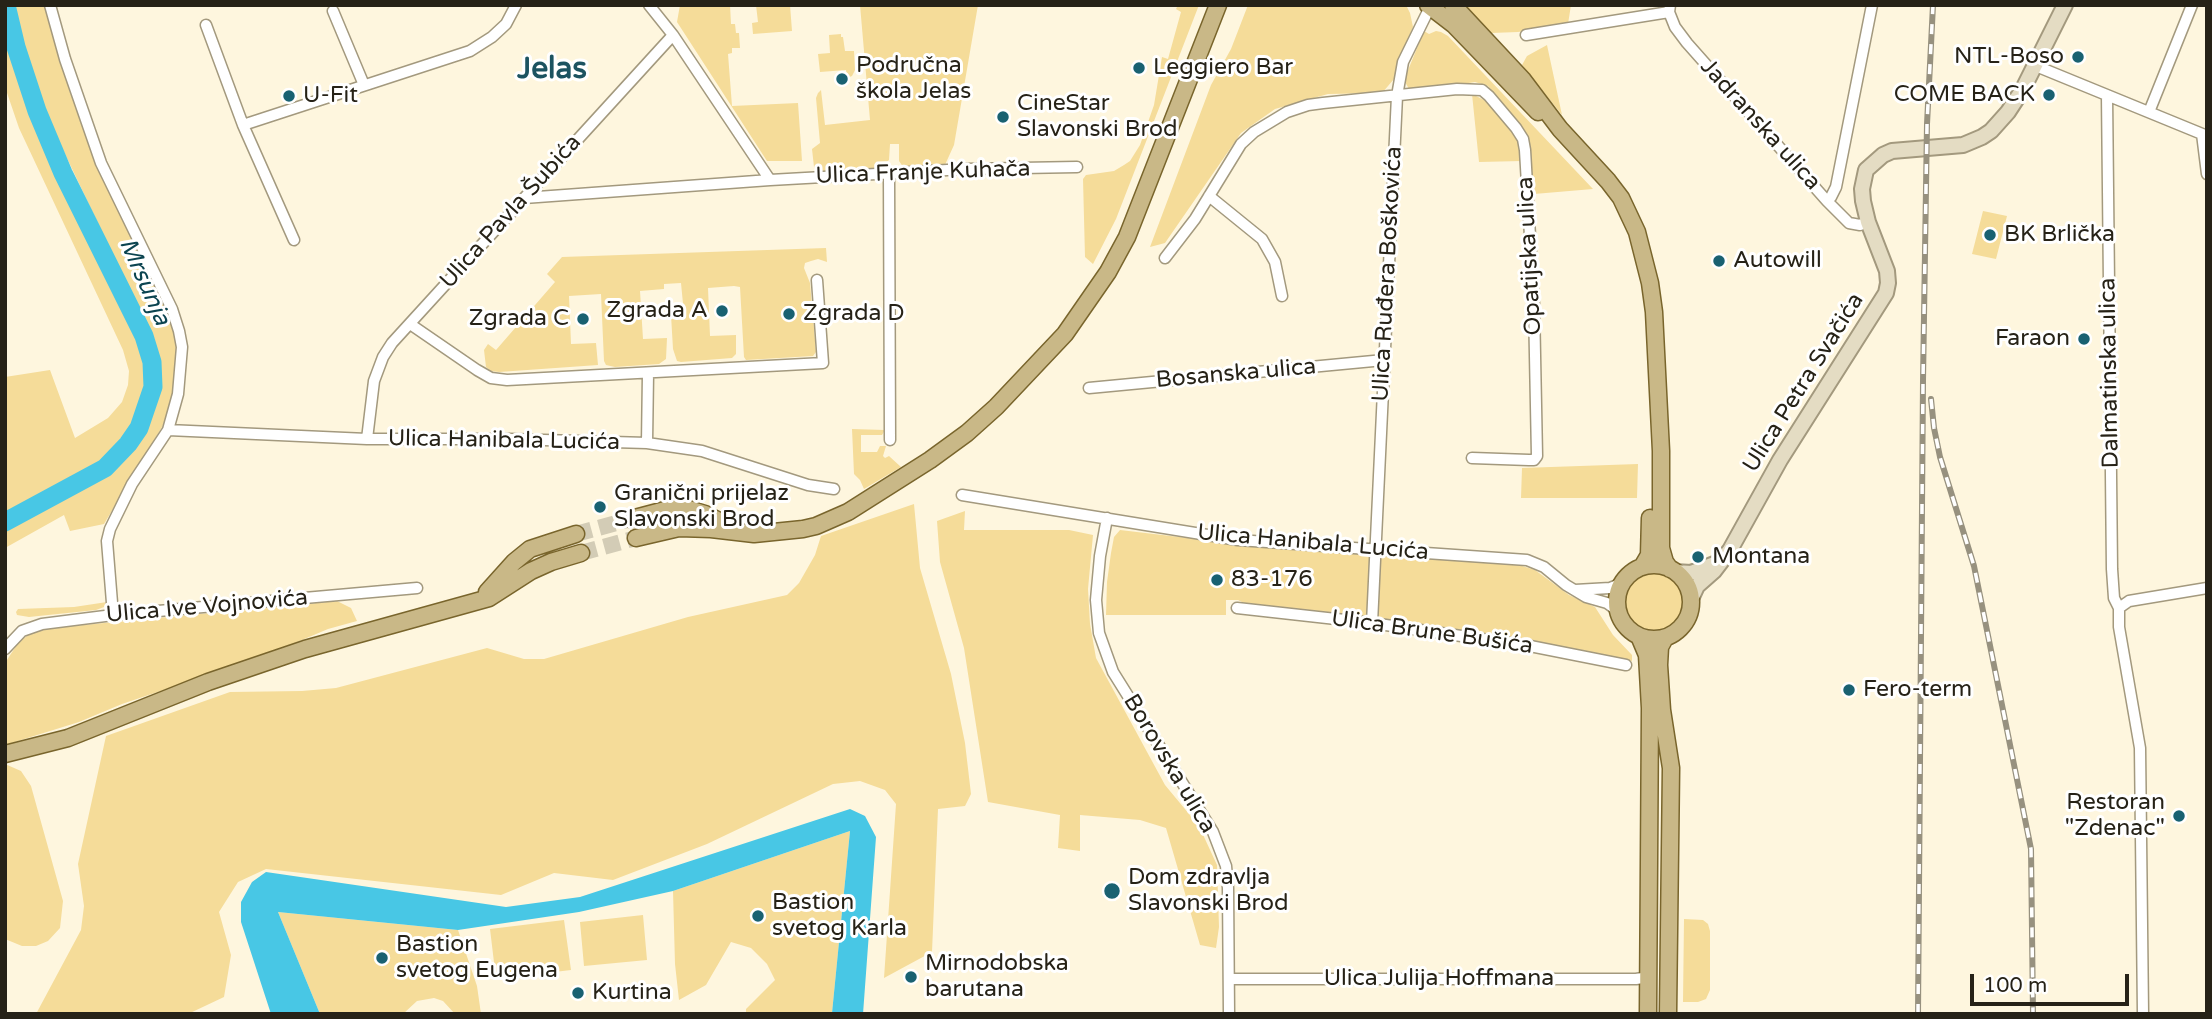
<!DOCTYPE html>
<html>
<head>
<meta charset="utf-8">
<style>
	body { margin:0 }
	#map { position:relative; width:2212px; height:1019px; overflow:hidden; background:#fef6de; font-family:"Varela Round",sans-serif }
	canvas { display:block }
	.frame { position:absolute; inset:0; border:7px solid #262217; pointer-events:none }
	.scale { position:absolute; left:1970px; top:974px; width:159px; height:32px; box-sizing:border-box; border:4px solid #262217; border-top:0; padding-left:9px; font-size:21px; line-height:24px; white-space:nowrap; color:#262217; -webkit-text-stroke:5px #fff; paint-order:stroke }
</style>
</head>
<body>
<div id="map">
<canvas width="2212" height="1019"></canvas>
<div class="frame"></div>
<div class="scale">100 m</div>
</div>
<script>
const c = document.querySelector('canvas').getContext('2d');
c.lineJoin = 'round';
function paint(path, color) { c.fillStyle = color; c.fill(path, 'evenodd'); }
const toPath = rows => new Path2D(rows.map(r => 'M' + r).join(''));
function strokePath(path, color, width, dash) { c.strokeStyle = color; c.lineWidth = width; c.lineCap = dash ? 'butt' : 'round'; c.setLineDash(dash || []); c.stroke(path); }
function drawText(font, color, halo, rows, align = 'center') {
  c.font = font + ' "Varela Round",sans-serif'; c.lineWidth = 6; c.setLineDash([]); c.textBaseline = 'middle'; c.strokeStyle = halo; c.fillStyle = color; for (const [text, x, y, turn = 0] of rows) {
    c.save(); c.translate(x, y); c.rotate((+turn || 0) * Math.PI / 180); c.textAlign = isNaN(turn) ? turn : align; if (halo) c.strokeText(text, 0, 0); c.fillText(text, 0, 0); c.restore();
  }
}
const green = toPath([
	[14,5,45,5,69,89,82,126,108,190,173,325,178,358,172,401,162,427,104,524,70,531,64,515,5,548,5,530,102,479,132,452,149,425,156,406,160,382,159,366,153,339,46,114,32,73],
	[680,5,730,5,731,24,735,24,736,33,739,33,740,48,732,48,732,53,728,54,732,106,798,103,802,161,767,161,677,22],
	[756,5,790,5,792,31,753,34,752,23,758,22],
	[860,5,978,5,954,145,944,167,904,168,899,161,899,144,890,144,889,160,879,169,821,172,816,171,814,167,812,149,820,143,816,98,818,93,821,90,825,125,870,120],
	[1178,5,1199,5,1116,219,1093,264,1085,257,1083,179,1086,175,1114,171,1124,165,1130,161,1140,145,1154,105,1162,57,1168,59,1181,12,1176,9],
	[1248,5,1403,5,1407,7,1410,13,1413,27,1397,64,1394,79,1382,93,1328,94,1275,109,1241,133,1165,243,1150,247,1211,85,1231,49],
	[1462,5,1571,5,1568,24,1518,32,1491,33],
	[5,28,20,84,41,140,131,326,143,355,146,377,144,395,138,415,115,450,97,465,64,484,5,514,5,377,50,370,75,438,108,418,122,402,128,385,129,371,123,350,19,128,5,87],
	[1424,31,1429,34,1436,31,1441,32,1448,36,1593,189,1534,194,1529,142,1526,133,1488,86,1475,82,1420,91,1409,89,1404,80],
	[841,34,841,37,843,37,845,51,854,51,855,70,852,76,847,78,846,70,820,72,818,54,830,53,829,35],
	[1547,45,1562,115,1522,65,1527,56],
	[1472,94,1484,100,1491,106,1516,136,1520,148,1522,161,1479,162],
	[1983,211,2007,216,1996,259,1972,254],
	[826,248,827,262,818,259,811,261,805,263,804,268,810,283,816,352,813,356,746,360,744,357,740,287,734,286,708,288,710,336,736,335,736,354,732,358,681,362,677,361,673,349,671,315,684,314,681,283,664,284,664,289,640,291,643,339,667,338,666,359,659,364,615,367,606,365,604,361,601,294,569,296,571,344,596,343,598,365,499,372,491,371,486,367,484,350,488,344,496,350,555,282,547,274,562,257],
	[852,429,885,430,882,435,861,435,861,452,877,452,880,446,886,446,883,456,885,458,889,456,901,467,864,489,860,480,854,474],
	[1638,464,1637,498,1521,498,1522,468],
	[914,504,920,568,951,674,965,743,971,794,965,806,938,809,932,952,884,978,896,804,885,790,860,781,833,784,707,844,613,880,554,873,501,895,266,869,238,882,219,912,231,955,224,997,188,1014,36,1014,81,930,84,906,78,864,106,736,230,692,302,691,336,688,487,648,524,659,544,659,688,617,787,595,799,583,815,555,821,536],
	[965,511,964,530,1069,530,1093,535,1088,589,1090,624,1096,658,1165,785,1199,826,1217,865,1219,927,1216,948,1200,945,1166,828,1140,820,1080,815,1080,851,1058,848,1060,815,988,802,964,648,940,562,937,521],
	[1120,530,1272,548,1519,565,1535,570,1569,595,1595,607,1613,635,1632,655,1632,661,1483,633,1352,615,1250,606,1238,600,1226,600,1226,615,1106,615,1107,582,1111,553,1114,537],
	'1625 601a29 29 0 1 1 58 0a29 29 0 1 1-58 0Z',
	[337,601,351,608,357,621,328,629,264,656,122,704,79,722,5,745,5,663,18,643,28,635,41,629],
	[107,602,104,607,96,610,29,617,17,615,16,612,18,609,74,607],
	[5,764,21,771,31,786,63,901,60,928,48,941,36,946,22,946,5,939],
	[850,831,832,1013,746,1014,746,1009,775,980,767,964,751,948,731,942,706,985,679,1000,675,964,673,891],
	[278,912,458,930,477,986,481,1014,455,1014,443,1001,434,998,417,1001,403,1014,320,1014],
	[643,915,647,960,584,966,580,922],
	[1684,919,1703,920,1708,924,1710,931,1710,990,1706,999,1698,1002,1683,1002],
	[564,920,571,970,496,979,490,929]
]);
const water = toPath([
	[850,809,865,816,876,837,863,1014,829,1014,832,1013,850,831,673,891,579,912,458,930,278,912,320,1014,271,1014,241,922,241,902,252,882,266,872,506,907,580,897]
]);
const river = toPath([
	[5,522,105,468,128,444,139,428,153,387,152,362,144,336,63,173,37,111,16,47,6,5]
]);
const primaryTunnel = toPath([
	[576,534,631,519],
	[581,553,636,538]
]);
const street = toPath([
	[50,5,65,59,101,163,172,309,179,331,182,347,178,394,168,430,132,484,110,529,107,541,113,615],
	[1670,5,1669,12,1675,27,1687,43,1827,201,1849,223,1860,225,1868,222],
	[333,11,364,85],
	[206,25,243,125,294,240],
	[673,35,770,180],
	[1526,35,1669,12],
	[2036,66,2207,136],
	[2107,95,2112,569,2114,598,2119,608],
	[2149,112,2192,5],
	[243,125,470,51,492,37,506,24,516,5],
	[2202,134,2207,174],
	[889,175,890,440],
	[1209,196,1262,239,1275,262,1282,296],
	[524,198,770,180,965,169,1077,167],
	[1827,201,1831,197,1836,187,1872,5],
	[1165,258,1195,219,1241,144,1254,132,1287,112,1308,105,1323,103,1457,89,1482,90,1489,96,1516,128,1523,139,1525,150,1534,305,1537,456,1534,460,1529,460,1472,458],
	[410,324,477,370,491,378,507,380,823,363,817,280],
	[1089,388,1384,360],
	[168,430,367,439,509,439,647,443,702,451,808,485,834,489],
	[367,439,374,381,383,357,392,343,673,35,649,5],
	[647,443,648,374],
	[962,495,1238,540,1527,560,1544,567,1566,585,1586,597,1607,603,1618,611],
	[1107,518,1100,556,1096,600,1099,633,1113,672,1213,832,1226,866,1228,888,1229,1014],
	[1575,590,1610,588,1622,583],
	[1237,608,1372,623,1530,646,1626,665],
	[2119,608,2119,627,2140,748,2143,1014],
	[2119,608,2129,601,2207,588],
	[1372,623,1397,96,1403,62,1431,5],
	[5,649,22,631,42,624,113,615,417,588],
	[1229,979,1636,979,1649,977]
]);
const secondary = toPath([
	[1675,572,1691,573,1717,563],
	[1691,599,1697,586,1714,571,1730,550,1780,460,1886,293,1888,283,1887,271,1868,222,1863,201,1862,189,1866,170,1883,155,1892,151,1963,145,1982,137,1991,131,2008,112,2023,89,2065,5]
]);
const primary = toPath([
	[1428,5,1454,25,1538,112],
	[1453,5,1523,80,1560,129,1608,181,1621,198,1637,232,1650,283,1654,312,1661,451,1661,548,1665,562,1670,569],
	[631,519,669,509,685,508,705,514,729,526],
	[636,538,679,528,711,529,754,534,803,529,816,526,848,512,930,460,967,433,996,407,1065,334,1108,272,1127,237,1218,5],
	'1617 602a37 37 0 1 1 74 0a37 37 0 1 1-74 0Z',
	[1642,567,1649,555,1650,518],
	[487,592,514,562,530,549,576,534],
	[1639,636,1647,655,1650,708,1648,1014],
	[1665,638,1660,647,1659,665,1662,710,1671,768,1668,1014],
	[5,754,68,738,208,682,305,649,489,598,531,571,551,562,581,553]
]);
const rail = toPath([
	[1931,399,1934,428,1940,457,1974,566,2031,849,2033,1014],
	[1918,1014,1923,381,1927,124,1933,5]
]);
const markers = [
	[2078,57,7,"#196171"],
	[1139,68,7,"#196171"],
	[842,79,7,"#196171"],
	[2049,95,7,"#196171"],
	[289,96,7,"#196171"],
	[1003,117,7,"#196171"],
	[1990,235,7,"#196171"],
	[1719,261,7,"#196171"],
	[722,311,7,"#196171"],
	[789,314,7,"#196171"],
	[583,319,7,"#196171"],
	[2084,339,7,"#196171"],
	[600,507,7,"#196171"],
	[1698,557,7,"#196171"],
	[1217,580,7,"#196171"],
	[1849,690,7,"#196171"],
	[2179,816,7,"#196171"],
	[1112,891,9,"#196171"],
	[758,916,7,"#196171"],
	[382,958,7,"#196171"],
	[911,977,7,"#196171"],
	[578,993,7,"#196171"]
];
const poiNames = [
	["NTL-Boso",2064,57,"right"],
	["Područna",856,66],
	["škola Jelas",856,92],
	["Leggiero Bar",1153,68],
	["COME BACK",2035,95,"right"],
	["U-Fit",303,96],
	["CineStar",1017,104],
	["Slavonski Brod",1017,130],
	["BK Brlička",2004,235],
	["Autowill",1733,261],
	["Zgrada A",708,311,"right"],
	["Zgrada D",803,314],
	["Zgrada C",569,319,"right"],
	["Faraon",2070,339,"right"],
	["Granični prijelaz",614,494],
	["Slavonski Brod",614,520],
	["Montana",1712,557],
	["83-176",1231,580],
	["Fero-term",1863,690],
	["Restoran",2165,803,"right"],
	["\"Zdenac\"",2165,829,"right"],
	["Dom zdravlja",1128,878],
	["Slavonski Brod",1128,904],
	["Bastion",772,903],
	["svetog Karla",772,929],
	["Bastion",396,945],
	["svetog Eugena",396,971],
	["Mirnodobska",925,964],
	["barutana",925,990],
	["Kurtina",592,993]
];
const streetNames = [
	["Jadranska ulica",1760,125,48],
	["Ulica Franje Kuhača",923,173,-2],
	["Ulica Pavla Šubića",511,212,-48],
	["Opatijska ulica",1530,256,-93],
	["Ulica Ruđera Boškovića",1388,274,-87],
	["Dalmatinska ulica",2110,373,-91],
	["Bosanska ulica",1236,374,-5],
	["Ulica Petra Svačića",1804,383,-58],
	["Ulica Hanibala Lucića",504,441,1],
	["Ulica Hanibala Lucića",1313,543,5],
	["Ulica Ive Vojnovića",207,607,-5],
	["Ulica Brune Bušića",1432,633,8],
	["Borovska ulica",1169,764,59],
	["Ulica Julija Hoffmana",1439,979]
];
const waterNames = [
	["Mrsunja",144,282,66]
];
const districtNames = [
	["Jelas",552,70]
];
paint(green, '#f5dc99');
paint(water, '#48c7e5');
strokePath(river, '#48c7e5', 19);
strokePath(primaryTunnel, '#d3ccb6', 16, [16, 8]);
strokePath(street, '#a3997e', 13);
strokePath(secondary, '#a3997e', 18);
strokePath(primary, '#79652c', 19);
strokePath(street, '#fff', 10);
strokePath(secondary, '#e4dcc3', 14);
strokePath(primary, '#c9b887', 16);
strokePath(rail, '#97917f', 6);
strokePath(rail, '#fff', 3.5, [10]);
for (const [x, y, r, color] of markers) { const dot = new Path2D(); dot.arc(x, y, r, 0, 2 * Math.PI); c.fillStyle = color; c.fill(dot); strokePath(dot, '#fff', 2.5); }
drawText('23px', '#262217', '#fff', poiNames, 'left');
drawText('23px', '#262217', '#fff', streetNames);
drawText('italic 24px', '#0b4450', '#fff', waterNames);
drawText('bold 30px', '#1c5360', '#fff', districtNames);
</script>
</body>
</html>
